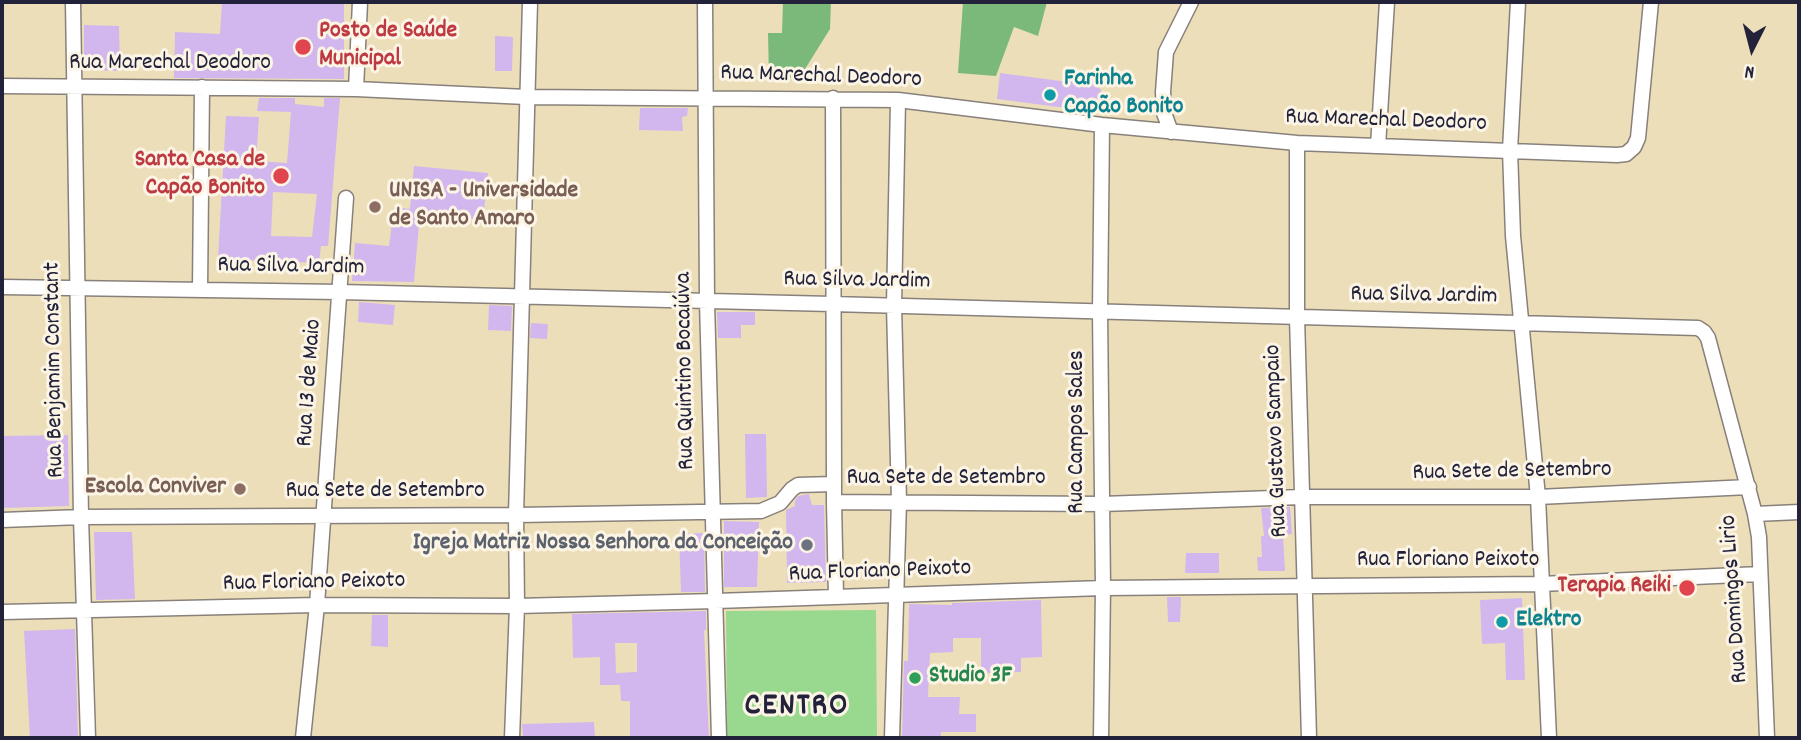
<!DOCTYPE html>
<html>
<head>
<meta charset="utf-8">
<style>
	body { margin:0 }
	#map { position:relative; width:1801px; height:740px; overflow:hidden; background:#eddeba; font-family:Dekko,sans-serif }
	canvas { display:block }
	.frame { position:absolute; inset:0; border:4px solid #22223b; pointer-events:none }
	.north { position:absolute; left:1717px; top:14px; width:70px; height:70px; -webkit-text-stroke:5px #fcf5e5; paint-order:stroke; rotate:186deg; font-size:19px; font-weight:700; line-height:28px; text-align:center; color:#22223b }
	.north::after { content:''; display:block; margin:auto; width:24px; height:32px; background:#22223b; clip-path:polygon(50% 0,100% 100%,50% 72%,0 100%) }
</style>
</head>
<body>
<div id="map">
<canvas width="1801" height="740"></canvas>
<div class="frame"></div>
<div class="north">N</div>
</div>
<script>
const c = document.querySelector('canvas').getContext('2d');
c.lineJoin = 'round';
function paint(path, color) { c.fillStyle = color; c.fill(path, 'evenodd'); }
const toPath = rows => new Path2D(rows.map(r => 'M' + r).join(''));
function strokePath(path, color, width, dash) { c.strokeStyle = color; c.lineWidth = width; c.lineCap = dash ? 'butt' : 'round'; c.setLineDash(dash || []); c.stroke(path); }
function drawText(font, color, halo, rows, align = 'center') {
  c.font = font + ' Dekko,sans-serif'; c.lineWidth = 6; c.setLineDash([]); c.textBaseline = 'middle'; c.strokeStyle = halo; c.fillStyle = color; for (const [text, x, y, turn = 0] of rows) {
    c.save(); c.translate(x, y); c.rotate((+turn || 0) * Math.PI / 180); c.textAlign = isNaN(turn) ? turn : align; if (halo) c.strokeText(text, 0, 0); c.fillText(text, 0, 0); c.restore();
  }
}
const green = toPath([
	[876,610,877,738,727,738,726,611]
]);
const forest = toPath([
	[783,2,831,2,830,29,800,77,769,80,768,33,782,33],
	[963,2,1047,2,1038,36,1014,27,996,76,958,73]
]);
const building = toPath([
	[222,2,344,2,344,79,174,78,175,32,220,34],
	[84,25,119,26,120,71,88,70,84,64],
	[495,36,513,37,512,71,495,71],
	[1000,73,1068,82,1069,76,1097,80,1097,86,1101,90,1105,113,997,99],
	[259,98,295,98,295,104,324,107,324,98,340,98,328,246,321,246,319,263,218,259,226,116,259,117,256,161,287,163,291,112,257,111],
	[273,192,317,194,312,237,271,236],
	[640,108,688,108,687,116,682,117,683,131,639,130],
	[414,166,488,173,483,220,420,213,414,282,352,281,355,243,389,246,394,207,410,209],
	[359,302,395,305,393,325,358,322],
	[489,305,512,306,511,331,488,330],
	[717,312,755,312,755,325,741,325,741,338,718,338],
	[531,323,548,324,547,339,530,338],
	[745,434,766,434,767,497,746,498],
	[68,435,69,506,2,508,2,436],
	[809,494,812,505,824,505,826,582,787,583,786,510,795,506,795,501,798,496],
	[1290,507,1292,534,1283,535,1285,571,1258,571,1257,557,1262,557,1261,536,1264,536,1261,508],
	[724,521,759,522,757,587,724,587],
	[94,532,132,532,135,599,96,600],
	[704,533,705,592,681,592,679,534],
	[1186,553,1219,553,1219,573,1185,573],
	[1167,597,1181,597,1180,622,1168,622],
	[1522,598,1525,680,1506,680,1505,643,1482,644,1480,600],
	[1041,600,1042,657,1021,658,1021,672,981,673,981,638,953,638,953,652,930,653,928,697,960,697,959,714,976,714,976,732,941,732,941,738,902,738,904,661,908,661,909,604,952,605,952,603],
	[706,611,706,630,704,630,709,738,630,738,630,701,621,701,620,685,600,685,600,657,573,658,572,614],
	[615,643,637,643,637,672,616,673],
	[372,615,388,615,388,647,371,646],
	[75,629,78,738,30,738,24,631],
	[594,722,595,738,523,738,522,724]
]);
const minor = toPath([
	[73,2,81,517,88,738],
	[705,2,707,302,719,738],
	[1518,2,1510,150,1513,236,1538,497,1549,738],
	[2,86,356,89,526,97,898,100,1102,125,1297,143,1617,155,1626,154,1634,147,1638,138,1651,2],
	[356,89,360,2],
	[833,98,834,484],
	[1171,132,1164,113,1163,92,1166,52,1191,2],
	[1297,143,1297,317,1309,738],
	[1378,146,1387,2],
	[2,287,340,292,832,304,1698,328,1704,332,1708,338,1755,514,1759,537,1767,738],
	[200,290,202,87],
	[834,502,836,597],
	[1755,514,1799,512],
	[2,520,81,517,516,515,761,511,780,503,792,489,798,485,834,484,834,502,1102,504,1302,497,1538,497,1749,487],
	[2,612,317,605,517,606,716,601,1103,588,1541,584,1760,574],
	[303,738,317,605,346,198],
	[512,738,517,606,516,515,530,2],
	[892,738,899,501,894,306,898,100],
	[1101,738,1103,588,1100,311,1102,125]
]);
const markers = [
	[303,47,9,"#e0444e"],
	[1050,95,7,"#0f9aa8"],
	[281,176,9,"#e0444e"],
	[375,207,7,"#8d6e63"],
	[240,489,7,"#8d6e63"],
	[807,545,7,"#6b7280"],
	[1687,588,9,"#e0444e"],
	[1502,622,7,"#0f9aa8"],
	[915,678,7,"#2e9e5b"]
];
const healthNames = [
	["Posto de Saúde",319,33,"left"],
	["Municipal",319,61,"left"],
	["Santa Casa de",265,162],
	["Capão Bonito",265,190],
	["Terapia Reiki",1671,588]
];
const streetNames = [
	["Rua Marechal Deodoro",170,65],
	["Rua Marechal Deodoro",821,78,2],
	["Rua Marechal Deodoro",1386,122,2],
	["Rua Silva Jardim",291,268,1],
	["Rua Silva Jardim",857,282,1],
	["Rua Silva Jardim",1424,297,1],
	["Rua Benjamim Constant",56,370,-91],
	["Rua Quintino Bocaiúva",687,371,-91],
	["Rua 13 de Maio",311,383,-86],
	["Rua Campos Sales",1079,432,-90],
	["Rua Gustavo Sampaio",1278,441,-92],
	["Rua Sete de Setembro",1512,473,-1],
	["Rua Sete de Setembro",946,480],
	["Rua Sete de Setembro",385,493],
	["Rua Floriano Peixoto",1448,562],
	["Rua Floriano Peixoto",880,573,-2],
	["Rua Floriano Peixoto",314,584,-1],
	["Rua Domingos Lirio",1736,599,-94]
];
const cultureNames = [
	["Farinha",1064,81],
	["Capão Bonito",1064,109],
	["Elektro",1516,622]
];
const educationNames = [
	["UNISA - Universidade",389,193],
	["de Santo Amaro",389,221],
	["Escola Conviver",226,489,"right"]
];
const worshipNames = [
	["Igreja Matriz Nossa Senhora da Conceição",793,545]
];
const leisureNames = [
	["Studio 3F",929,678]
];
const districtNames = [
	["CENTRO",797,709]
];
paint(green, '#99d98f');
paint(forest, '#7ab97a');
paint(building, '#d1b7ed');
strokePath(minor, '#88807a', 17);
strokePath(minor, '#fff', 14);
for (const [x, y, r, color] of markers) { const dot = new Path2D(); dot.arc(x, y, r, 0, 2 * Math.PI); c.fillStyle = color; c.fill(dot); strokePath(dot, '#fcf5e5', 2.5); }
drawText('bold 24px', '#be3a42', '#fcf5e5', healthNames, 'right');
drawText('24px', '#22223b', '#fcf5e5', streetNames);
drawText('bold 24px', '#0d838f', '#fcf5e5', cultureNames, 'left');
drawText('bold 24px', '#785e54', '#fcf5e5', educationNames, 'left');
drawText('bold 24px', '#5b616d', '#fcf5e5', worshipNames, 'right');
drawText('bold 24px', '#27864d', '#fcf5e5', leisureNames, 'left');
c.letterSpacing = '2px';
drawText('bold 32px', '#22223b', '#fcf5e5', districtNames);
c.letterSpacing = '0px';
</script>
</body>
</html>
